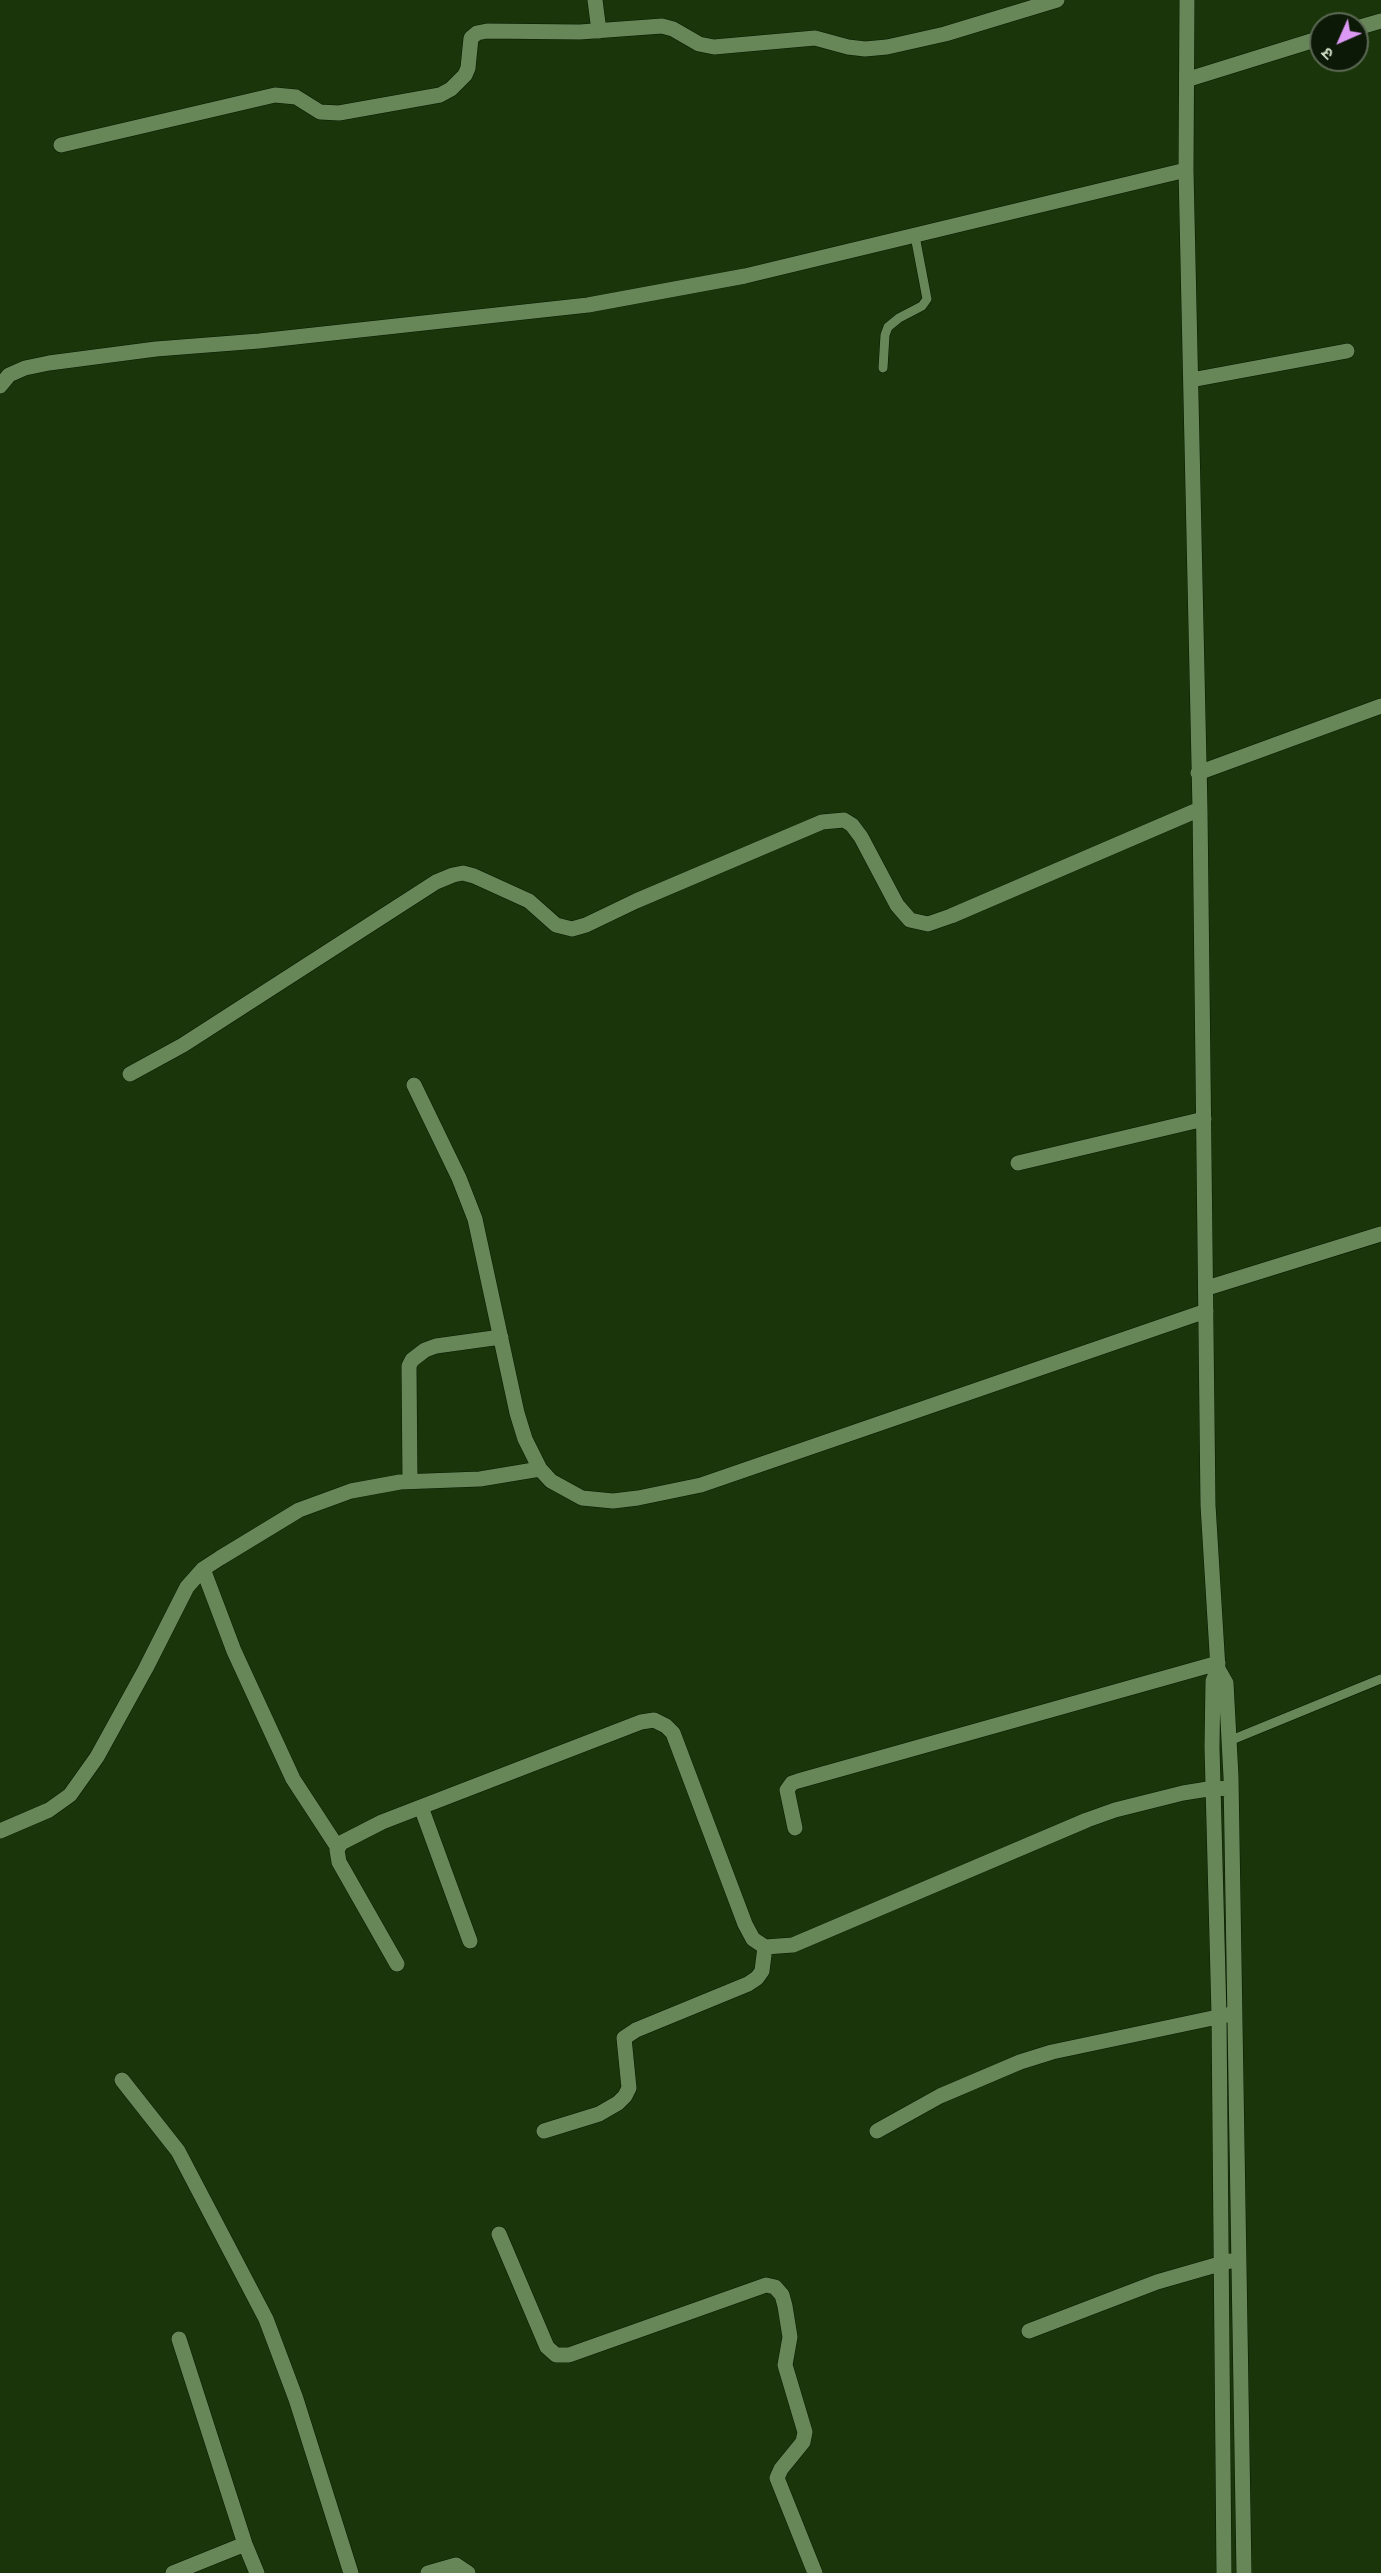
<!DOCTYPE html>
<html>
<head>
<meta charset="utf-8">
<style>
	body { margin:0 }
	#map { position:relative; width:1381px; height:2573px; overflow:hidden; background:#1a3509; font-family:"DM Sans","Noto Sans Devanagari",sans-serif }
	canvas { display:block }
	.north { position:absolute; left:1309px; top:12px; width:60px; height:60px; box-sizing:border-box; background:#0d1907; border:2px solid #5b6954; border-radius:50%; rotate:225deg; font-size:16px; font-weight:700; line-height:24px; text-align:center; color:#cfe0c7 }
	.north::after { content:''; display:block; margin:auto; width:21px; height:27px; background:#db99f5; clip-path:polygon(50% 0,100% 100%,50% 72%,0 100%) }
</style>
</head>
<body>
<div id="map">
<canvas width="1381" height="2573"></canvas>
<div class="north">उ</div>
</div>
<script>
const c = document.querySelector('canvas').getContext('2d');
c.lineJoin = 'round';
const toPath = rows => new Path2D(rows.map(r => 'M' + r).join(''));
function strokePath(path, color, width, dash) { c.strokeStyle = color; c.lineWidth = width; c.lineCap = dash ? 'butt' : 'round'; c.setLineDash(dash || []); c.stroke(path); }
const lane = toPath([
	[883,368,885,335,888,327,899,318,922,306,927,299,915,236],
	[1229,1741,1381,1679]
]);
const street = toPath([
	[595,0,599,31],
	[1187,0,1186,170,1200,809,1208,1505,1218,1669,1213,1681,1212,1747,1219,2015,1224,2573],
	[1357,28,1381,21],
	[1189,79,1321,38],
	[61,145,275,95,296,97,320,112,339,113,440,95,451,89,465,75,468,68,471,38,477,33,487,31,580,32,662,26,673,29,699,44,714,47,815,38,848,47,865,49,887,47,945,34,1057,0],
	[1191,380,1347,351],
	[0,386,9,375,25,368,49,363,156,349,259,341,588,305,745,276,1186,170],
	[1198,773,1381,706],
	[130,1074,183,1045,436,882,453,875,463,873,474,876,529,901,556,925,572,929,586,925,636,901,822,822,844,820,852,825,861,837,897,905,910,920,928,924,951,916,1200,809],
	[414,1085,459,1178,475,1219,517,1413,525,1439,540,1469,551,1481,582,1498,613,1501,638,1498,701,1485,1206,1311],
	[1018,1163,1204,1119],
	[1207,1288,1381,1234],
	[410,1481,409,1366,412,1360,425,1350,436,1346,501,1337],
	[203,1569,234,1651,293,1779,338,1848],
	[1218,1669,1226,1683,1231,1777,1244,2573],
	[421,1807,470,1941],
	[795,1828,787,1790,792,1783,798,1781,1218,1663],
	[0,1831,49,1810,70,1795,97,1757,146,1668,187,1587,203,1569,220,1558,299,1510,351,1491,400,1482,480,1479,540,1469],
	[397,1964,339,1862,337,1850,341,1843,382,1822,641,1722,654,1720,666,1726,673,1733,745,1924,753,1939,765,1947,793,1945,1087,1820,1115,1810,1183,1793,1214,1788,1231,1789],
	[122,2080,178,2151,266,2319,296,2399,351,2573],
	[544,2131,599,2114,618,2103,625,2096,629,2088,624,2038,636,2030,748,1984,757,1978,762,1971,765,1947],
	[877,2131,940,2096,1020,2062,1052,2052,1227,2015],
	[499,2234,547,2347,556,2355,569,2355,766,2285,775,2287,782,2295,785,2306,790,2337,785,2365,805,2432,803,2442,781,2469,777,2478,815,2573],
	[1029,2331,1157,2282,1230,2261],
	[179,2339,245,2544,257,2573],
	[173,2573,245,2544],
	[428,2573,456,2565,468,2573]
]);
strokePath(lane, '#071b00', 10);
strokePath(street, '#071b00', 16);
strokePath(lane, '#688759', 9);
strokePath(street, '#688759', 15);
</script>
</body>
</html>
